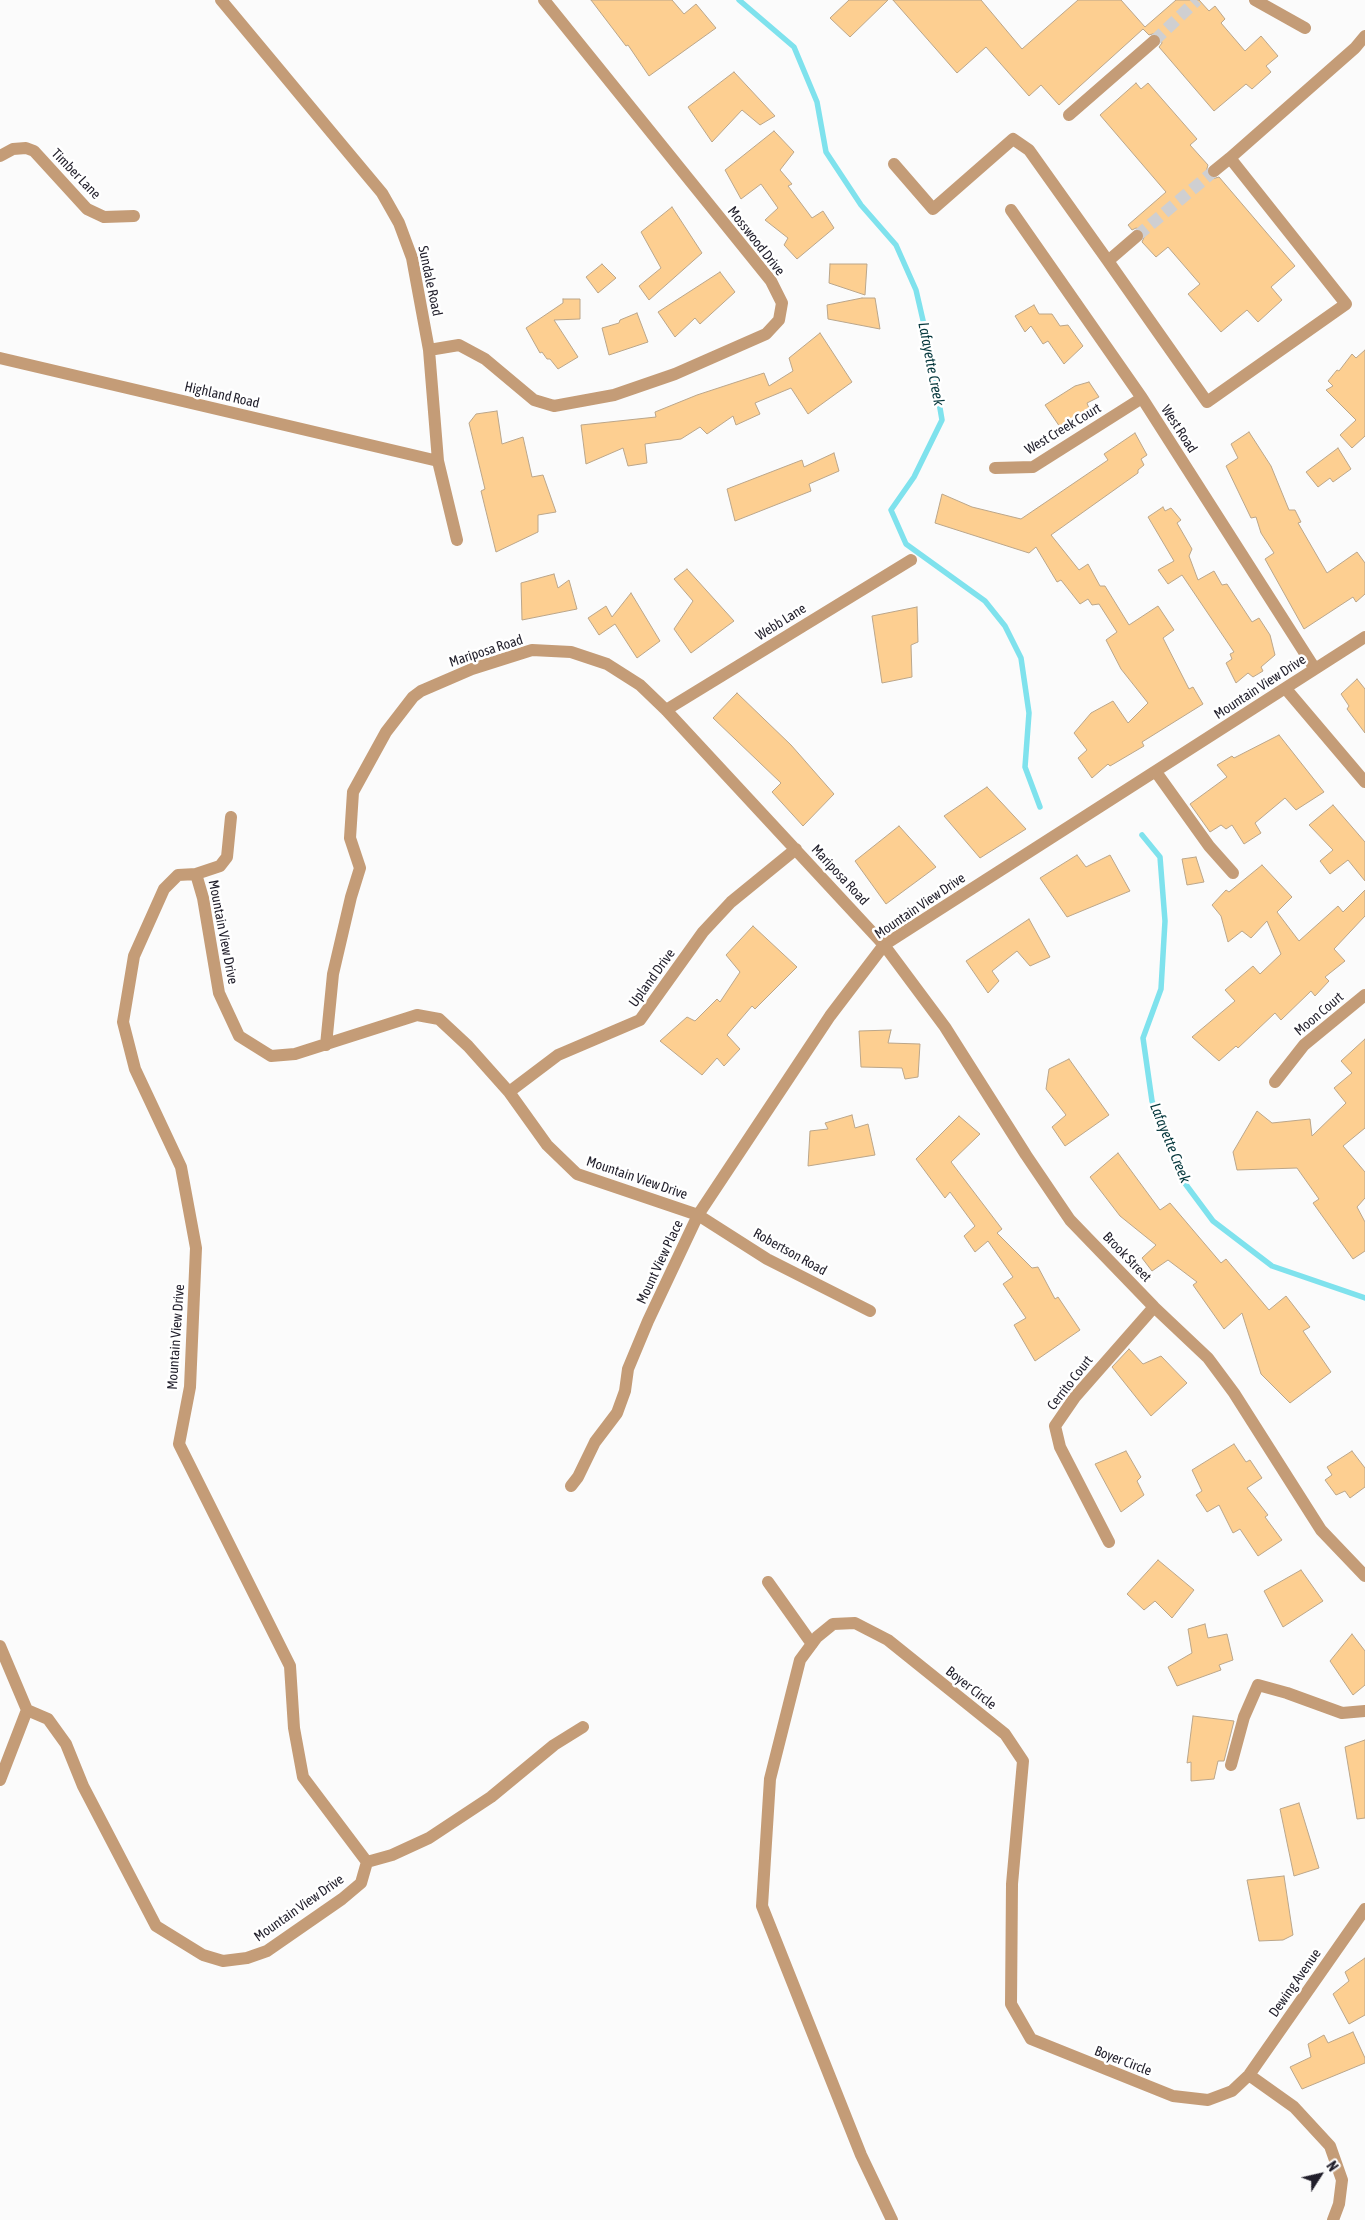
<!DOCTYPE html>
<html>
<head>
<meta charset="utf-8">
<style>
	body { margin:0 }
	#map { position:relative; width:1365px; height:2220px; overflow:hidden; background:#fbfbfb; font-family:"Asap Condensed",sans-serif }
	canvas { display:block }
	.north { position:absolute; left:1295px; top:2150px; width:50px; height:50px; -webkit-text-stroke:4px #fff; paint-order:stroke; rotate:55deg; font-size:14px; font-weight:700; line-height:20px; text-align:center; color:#211f2b }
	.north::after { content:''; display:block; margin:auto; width:18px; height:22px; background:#211f2b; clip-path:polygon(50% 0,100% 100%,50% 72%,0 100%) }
</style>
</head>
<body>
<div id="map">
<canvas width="1365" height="2220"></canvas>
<div class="north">N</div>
</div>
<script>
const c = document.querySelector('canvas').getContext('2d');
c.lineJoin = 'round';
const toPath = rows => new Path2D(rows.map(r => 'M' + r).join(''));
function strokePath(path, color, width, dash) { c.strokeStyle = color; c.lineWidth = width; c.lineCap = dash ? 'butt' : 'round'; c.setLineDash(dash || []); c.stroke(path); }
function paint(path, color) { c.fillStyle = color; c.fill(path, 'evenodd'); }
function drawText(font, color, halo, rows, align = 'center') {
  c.font = font + ' "Asap Condensed",sans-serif'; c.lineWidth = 5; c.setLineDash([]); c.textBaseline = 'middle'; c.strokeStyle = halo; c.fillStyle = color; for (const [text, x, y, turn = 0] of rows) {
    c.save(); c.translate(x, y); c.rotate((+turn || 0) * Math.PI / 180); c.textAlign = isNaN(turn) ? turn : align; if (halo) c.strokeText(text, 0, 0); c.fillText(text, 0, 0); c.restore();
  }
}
const stream = toPath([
	[739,0,794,47,817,102,826,152,861,205,896,245,916,290,931,355,942,420,914,477,891,510,906,544,985,601,1005,626,1021,658,1029,713,1025,767,1040,807],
	[1142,835,1160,857,1165,921,1161,989,1143,1038,1152,1101,1181,1178,1213,1221,1272,1266,1365,1298]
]);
const building = toPath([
	[591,0,672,0,684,14,696,4,716,28,649,76,628,45,626,46,591,0],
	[849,0,888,0,850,37,830,18,849,0],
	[893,0,981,0,1022,49,1078,0,1121,0,1145,27,1176,0,1199,0,1209,11,1215,6,1225,19,1221,23,1245,51,1261,36,1278,56,1266,66,1271,72,1252,89,1246,84,1214,111,1159,47,1162,43,1160,36,1156,33,1149,35,1143,29,1059,105,1041,85,1029,96,986,47,957,73,893,0],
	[734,72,775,116,760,125,742,110,712,142,688,107,734,72],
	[1136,83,1141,89,1148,83,1197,139,1190,145,1208,165,1206,172,1207,176,1212,179,1219,177,1295,266,1271,287,1282,300,1258,322,1247,310,1221,332,1188,294,1200,284,1168,247,1156,257,1142,242,1145,235,1143,230,1136,228,1132,230,1128,225,1166,192,1100,115,1136,83],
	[774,131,794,152,780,170,792,184,788,186,812,218,823,211,834,228,797,259,784,245,788,238,765,220,778,208,761,184,741,199,725,170,774,131],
	[672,207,702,253,649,300,639,286,661,268,641,232,672,207],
	[602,264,616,278,598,293,586,277,602,264],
	[830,264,867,264,865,295,829,283,830,264],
	[720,272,735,292,700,324,695,318,675,337,658,312,720,272],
	[862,298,875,298,880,329,828,319,827,305,862,298],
	[563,299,580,299,580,319,554,320,578,357,558,369,550,359,547,359,542,352,540,353,526,328,563,303,563,299],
	[1034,305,1039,314,1052,314,1060,326,1068,325,1083,346,1064,364,1048,341,1043,344,1031,326,1025,332,1015,316,1034,305],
	[637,313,648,342,609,355,602,328,619,323,620,320,637,313],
	[820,333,852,382,808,414,791,388,755,403,760,414,736,425,733,416,707,434,700,427,681,439,645,444,647,463,628,466,623,448,586,464,581,425,656,417,655,412,697,395,764,373,769,386,793,371,789,358,820,333],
	[1365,350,1365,436,1352,448,1340,435,1356,420,1326,390,1333,386,1328,381,1337,370,1339,371,1352,354,1356,358,1365,350],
	[1089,382,1099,397,1087,403,1092,416,1062,430,1045,405,1075,386,1089,382],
	[497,411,502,444,523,437,532,477,543,475,556,512,538,515,538,532,496,552,481,491,485,489,469,423,476,414,497,411],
	[1249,432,1271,466,1289,510,1295,510,1301,522,1298,523,1327,573,1357,552,1365,563,1365,594,1356,602,1353,597,1304,629,1265,559,1274,553,1261,533,1256,517,1251,518,1226,466,1238,458,1231,444,1249,432],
	[1135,433,1147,455,1141,459,1144,465,1138,470,1138,473,1051,535,1079,570,1088,564,1100,586,1105,586,1129,625,1158,606,1174,630,1163,638,1189,689,1193,687,1203,704,1142,742,1144,746,1110,766,1108,764,1092,778,1078,758,1087,750,1074,733,1091,713,1113,701,1128,723,1148,703,1121,669,1106,640,1117,632,1099,604,1092,605,1088,599,1080,604,1061,580,1057,582,1036,547,1029,553,935,523,942,494,972,507,1021,519,1108,460,1104,454,1135,433],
	[1338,448,1351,469,1333,482,1330,478,1318,487,1306,472,1338,448],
	[834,453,839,471,809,484,811,491,735,521,727,489,802,460,804,467,834,453],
	[1163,507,1165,511,1171,508,1181,520,1177,523,1192,549,1189,556,1198,580,1214,571,1222,585,1227,584,1252,622,1259,618,1270,635,1275,655,1261,667,1263,671,1253,677,1248,673,1236,683,1226,663,1232,659,1230,654,1234,652,1182,575,1168,584,1158,570,1174,561,1148,517,1163,507],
	[687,569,734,621,691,653,674,629,693,601,674,579,687,569],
	[554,574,558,588,569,580,577,609,522,620,521,583,554,574],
	[631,593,660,641,637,658,615,624,599,635,588,618,606,606,612,617,631,593],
	[917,607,918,642,911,645,912,677,882,683,872,616,917,607],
	[1357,679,1365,689,1365,733,1347,709,1349,706,1341,694,1357,679],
	[737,693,791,745,834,794,803,826,772,792,781,783,713,718,737,693],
	[1279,735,1324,792,1296,810,1285,798,1255,823,1261,833,1244,844,1232,825,1226,829,1221,825,1210,832,1190,804,1227,777,1217,765,1232,756,1234,758,1279,735],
	[987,787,1026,829,980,858,944,816,987,787],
	[1333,805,1365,842,1365,881,1348,860,1330,874,1320,861,1333,850,1309,825,1333,805],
	[899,826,936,867,886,904,855,861,899,826],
	[1077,855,1086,867,1110,855,1130,891,1067,917,1040,878,1077,855],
	[1196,857,1204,882,1187,885,1182,859,1196,857],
	[1262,865,1292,897,1277,912,1299,941,1338,906,1343,912,1365,890,1365,916,1334,949,1345,961,1325,977,1329,981,1315,996,1311,991,1281,1020,1275,1013,1238,1048,1236,1046,1219,1061,1192,1037,1235,1001,1225,990,1253,966,1260,974,1281,954,1267,921,1251,938,1242,931,1228,942,1221,916,1212,905,1226,890,1229,892,1262,865],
	[1029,919,1050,957,1030,966,1017,951,992,971,999,981,988,993,966,961,1029,919],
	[753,926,797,967,755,1009,752,1006,727,1035,740,1049,724,1066,717,1058,702,1075,660,1041,687,1017,695,1021,717,999,720,1002,740,972,726,955,753,926],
	[891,1030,888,1043,920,1044,918,1077,905,1079,902,1068,861,1067,859,1031,891,1030],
	[1365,1039,1365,1128,1343,1146,1365,1172,1365,1198,1357,1207,1365,1222,1365,1251,1353,1259,1313,1203,1319,1199,1297,1168,1237,1170,1233,1152,1257,1111,1272,1123,1310,1119,1312,1136,1346,1103,1334,1088,1352,1073,1341,1061,1365,1039],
	[1069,1059,1109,1115,1065,1146,1052,1127,1066,1115,1046,1089,1049,1069,1069,1059],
	[852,1115,855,1128,868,1124,875,1155,808,1166,810,1131,828,1129,825,1123,852,1115],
	[959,1116,980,1134,951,1162,1002,1229,997,1233,1032,1268,1038,1267,1055,1299,1058,1297,1080,1330,1035,1361,1014,1325,1026,1318,1003,1284,1013,1277,988,1241,975,1252,964,1236,975,1226,950,1192,945,1198,916,1159,959,1116],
	[1118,1153,1160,1210,1170,1203,1221,1263,1226,1259,1269,1310,1286,1296,1310,1327,1303,1331,1331,1372,1290,1403,1261,1374,1242,1313,1224,1329,1193,1285,1197,1282,1168,1260,1152,1271,1142,1258,1156,1245,1120,1216,1090,1177,1118,1153],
	[1129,1349,1143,1364,1161,1356,1187,1383,1151,1416,1112,1367,1129,1349],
	[1234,1444,1246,1462,1250,1460,1262,1478,1247,1488,1268,1515,1265,1517,1282,1540,1258,1556,1240,1529,1233,1533,1219,1505,1207,1512,1196,1495,1202,1491,1192,1470,1234,1444],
	[1126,1451,1141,1477,1137,1481,1144,1495,1121,1512,1095,1464,1126,1451],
	[1352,1451,1365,1468,1365,1487,1350,1498,1345,1491,1336,1495,1325,1480,1332,1475,1327,1467,1352,1451],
	[1158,1560,1194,1590,1172,1618,1155,1601,1144,1610,1127,1594,1158,1560],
	[1301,1570,1323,1601,1283,1627,1264,1591,1301,1570],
	[1205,1624,1208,1638,1227,1634,1233,1660,1219,1665,1221,1670,1177,1686,1168,1667,1192,1653,1188,1629,1205,1624],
	[1352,1634,1365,1651,1365,1685,1353,1695,1330,1661,1352,1634],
	[1193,1716,1234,1721,1224,1761,1218,1761,1214,1779,1191,1781,1191,1762,1187,1763,1193,1716],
	[1365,1740,1365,1818,1357,1819,1345,1747,1365,1740],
	[1299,1803,1319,1868,1294,1876,1280,1809,1299,1803],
	[1284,1876,1293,1935,1283,1940,1259,1941,1247,1880,1284,1876],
	[1365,1958,1365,2015,1349,2024,1333,1994,1349,1981,1345,1972,1365,1958],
	[1353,2032,1365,2058,1365,2063,1302,2089,1290,2067,1311,2057,1308,2044,1324,2035,1328,2043,1353,2032]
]);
const minorTunnel = toPath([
	[1154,41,1197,0],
	[1137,236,1214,171]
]);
const minor = toPath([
	[221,0,382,193,399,223,412,258,429,350,438,461,457,540],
	[1255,0,1305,28],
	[1069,115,1154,41],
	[0,156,13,149,26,148,34,151,87,209,104,217,134,216],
	[894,164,933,209,1013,139,1029,150,1108,261],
	[1214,171,1230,158],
	[1011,210,1142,398,1315,669],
	[1137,236,1108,261,1207,402,1346,304,1230,158,1355,48,1365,36],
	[429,350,459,345,485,359,534,400,554,406,614,395,675,374,766,334,779,320,782,303,771,281,544,0],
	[0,358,438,461],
	[995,468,1033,467,1142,398],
	[1286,689,1365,782],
	[666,710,911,560],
	[1156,772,1209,846,1233,873],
	[196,874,220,866,227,857,231,817],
	[326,1045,333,974,351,897,360,868,350,838,353,792,386,732,413,697,421,691,472,669,532,650,571,652,607,664,640,685,666,710,884,945,945,1027,1026,1155,1070,1220,1154,1307,1208,1358,1234,1393,1321,1530,1365,1576],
	[1275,1082,1304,1045,1365,995],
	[509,1092,558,1055,640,1020,703,932,731,902,796,849],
	[571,1486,578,1477,595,1442,617,1413,625,1391,628,1369,648,1321,698,1215,830,1016,884,945,1365,637],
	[1109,1542,1060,1447,1055,1426,1075,1397,1154,1307],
	[768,1582,812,1644],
	[0,1646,27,1710],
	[27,1710,48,1719,66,1744,83,1786,156,1926,203,1955,223,1961,247,1958,267,1951,342,1899,361,1883,367,1862,303,1777,294,1728,290,1666,179,1444,190,1387,196,1248,181,1167,135,1069,123,1022,134,956,164,889,178,875,196,874,203,898,219,993,239,1036,271,1056,295,1054,417,1015,439,1019,468,1046,509,1092,547,1145,577,1174,698,1215,767,1259,870,1311],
	[1231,1765,1244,1717,1258,1685,1287,1693,1342,1713,1365,1711],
	[0,1780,27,1710],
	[367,1862,392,1855,429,1838,491,1797,554,1745,583,1727],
	[1249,2075,1294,2107,1330,2146,1342,2180,1339,2204,1333,2220],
	[892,2220,861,2155,762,1906,770,1779,800,1660,817,1637,833,1624,855,1623,888,1640,1005,1734,1023,1761,1012,1884,1011,2004,1031,2039,1173,2096,1208,2100,1232,2091,1249,2075,1365,1909]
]);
const streetNames = [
	["Timber Lane",76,174,46],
	["Mosswood Drive",756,241,52],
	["Sundale Road",430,281,78],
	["Highland Road",222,395,13],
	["West Creek Court",1063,429,-31],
	["West Road",1179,429,57],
	["Webb Lane",781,622,-32],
	["Mariposa Road",486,651,-18],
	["Mountain View Drive",1260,687,-33],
	["Mariposa Road",840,875,47],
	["Mountain View Drive",920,906,-34],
	["Mountain View Drive",223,932,79],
	["Upland Drive",652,978,-54],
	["Moon Court",1319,1014,-40],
	["Mountain View Drive",637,1178,19],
	["Robertson Road",790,1252,29],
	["Brook Street",1127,1257,46],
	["Mount View Place",660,1262,-65],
	["Mountain View Drive",176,1337,-86],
	["Cerrito Court",1070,1383,-52],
	["Boyer Circle",971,1688,38],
	["Mountain View Drive",299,1908,-35],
	["Dewing Avenue",1295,1983,-55],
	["Boyer Circle",1123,2061,21]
];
const waterNames = [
	["Lafayette Creek",931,364,79],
	["Lafayette Creek",1170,1143,68]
];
strokePath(stream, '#7fe2ed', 5.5);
paint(building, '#fdcf91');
strokePath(building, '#bba68a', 1);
strokePath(minorTunnel, '#cfcfd1', 12, [12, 6]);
strokePath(minor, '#c49c77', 12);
drawText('14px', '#211f2b', '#fff', streetNames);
drawText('italic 15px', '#06383d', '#fff', waterNames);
</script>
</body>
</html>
